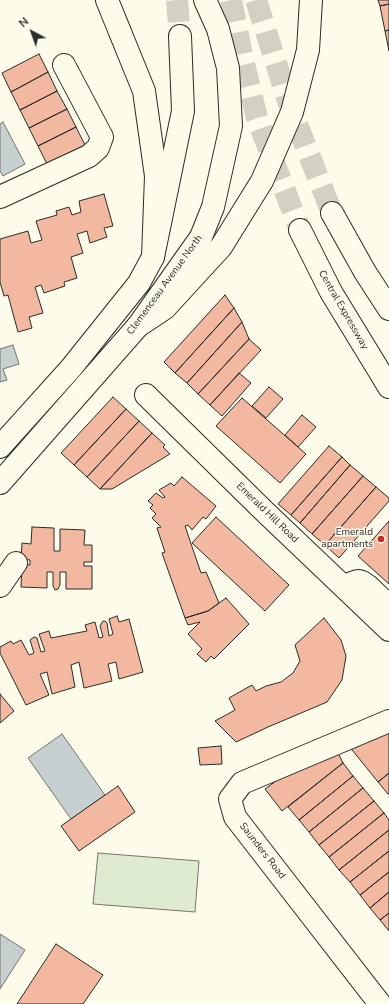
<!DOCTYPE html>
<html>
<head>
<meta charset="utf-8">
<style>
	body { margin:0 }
	#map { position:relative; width:389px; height:1004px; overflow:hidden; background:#fdfbea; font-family:"Nunito Sans",sans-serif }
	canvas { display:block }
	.north { position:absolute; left:12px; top:12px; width:40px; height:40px; -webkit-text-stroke:3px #fdfbea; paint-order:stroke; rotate:319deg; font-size:11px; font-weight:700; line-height:16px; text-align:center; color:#2b2b2b }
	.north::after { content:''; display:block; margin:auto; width:14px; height:18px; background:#2b2b2b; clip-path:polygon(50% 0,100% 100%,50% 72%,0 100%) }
</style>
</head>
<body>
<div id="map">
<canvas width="389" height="1004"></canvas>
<div class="north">N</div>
</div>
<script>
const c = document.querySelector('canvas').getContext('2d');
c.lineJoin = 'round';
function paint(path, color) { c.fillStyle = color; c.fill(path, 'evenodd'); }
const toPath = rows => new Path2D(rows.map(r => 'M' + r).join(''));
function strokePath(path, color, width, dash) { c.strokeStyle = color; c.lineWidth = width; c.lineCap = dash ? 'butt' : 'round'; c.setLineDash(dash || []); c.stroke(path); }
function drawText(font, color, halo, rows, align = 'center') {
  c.font = font + ' "Nunito Sans",sans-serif'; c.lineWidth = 3; c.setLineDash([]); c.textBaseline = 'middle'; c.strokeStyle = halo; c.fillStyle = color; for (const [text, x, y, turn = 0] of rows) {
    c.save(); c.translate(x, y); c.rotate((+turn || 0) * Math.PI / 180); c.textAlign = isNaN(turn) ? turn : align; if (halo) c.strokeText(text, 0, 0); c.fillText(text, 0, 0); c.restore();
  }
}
const green = toPath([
	[98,853,199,861,195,912,93,904,98,853]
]);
const water = toPath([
	[3,122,25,164,3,176,0,171,0,124,3,122],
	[13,345,19,364,3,369,7,380,0,382,0,349,13,345],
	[62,734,105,795,71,819,28,758,62,734],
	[0,934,25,950,0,989,0,934]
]);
const building = toPath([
	[378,0,389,0,389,4,380,6,378,0],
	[389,4,389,30,385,31,380,6,389,4],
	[389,30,389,51,385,31,389,30],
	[39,54,48,72,11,92,2,73,39,54],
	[48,72,57,91,20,110,11,92,48,72],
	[57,91,67,109,29,128,20,110,57,91],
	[67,109,76,127,38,146,29,128,67,109],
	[76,127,85,145,47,164,38,146,76,127],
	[104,194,113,226,104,228,107,237,90,243,87,231,77,234,83,253,71,257,77,278,64,282,65,286,44,293,41,285,35,287,43,313,29,317,32,328,18,332,8,295,4,296,0,282,0,239,28,231,31,243,42,240,36,221,57,215,56,211,69,207,72,215,81,212,79,201,104,194],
	[225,295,234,308,175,373,164,362,225,295],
	[234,308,242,322,187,383,175,373,234,308],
	[242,322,249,339,198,394,187,383,242,322],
	[249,339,261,350,210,405,198,394,249,339],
	[239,373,251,383,222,416,210,405,239,373],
	[269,387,283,399,266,418,252,406,269,387],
	[113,397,126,409,74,465,61,453,113,397],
	[242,398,306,454,280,483,216,426,242,398],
	[126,409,139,421,87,477,74,465,126,409],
	[302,415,316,427,298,447,285,435,302,415],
	[139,421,152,433,100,489,87,477,139,421],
	[152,433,165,445,163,447,170,454,112,489,100,489,152,433],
	[329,446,342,457,291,515,278,504,329,446],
	[342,457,350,465,300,523,291,515,342,457],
	[350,465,363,476,312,534,300,523,350,465],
	[363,476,376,487,325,545,312,534,363,476],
	[182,477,216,506,206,519,203,517,192,530,188,525,185,526,201,573,206,572,219,603,208,611,185,618,162,553,165,552,157,528,161,527,152,518,156,514,150,508,153,505,148,501,156,493,163,498,165,497,159,490,171,483,174,486,182,477],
	[376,487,389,498,389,501,339,558,325,545,376,487],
	[216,517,289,585,265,611,192,543,216,517],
	[389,521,389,584,358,556,389,521],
	[32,527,54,528,54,551,60,551,60,529,85,530,84,545,92,545,92,562,84,562,84,566,92,566,92,589,66,589,66,572,60,572,60,585,58,589,55,590,53,586,53,572,47,572,47,588,21,587,22,564,30,565,30,560,21,559,22,543,31,544,32,527],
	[226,598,249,624,214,659,211,656,206,662,197,654,202,649,188,634,200,622,188,625,185,618,208,611,226,598],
	[117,616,119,622,129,619,143,672,119,679,116,662,108,664,112,681,84,688,79,662,71,665,75,687,52,694,47,672,40,674,49,695,26,705,0,653,0,647,11,641,13,644,21,640,29,655,34,653,30,640,34,637,37,638,41,652,45,651,39,634,49,631,51,638,87,631,85,625,95,622,99,638,103,637,100,626,103,621,105,621,107,623,109,636,113,634,109,619,117,616],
	[324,618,341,640,346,656,342,680,327,702,268,727,236,742,215,721,235,710,229,698,252,685,256,691,266,686,281,682,293,673,300,661,295,645,324,618],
	[0,694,14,711,0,723,0,694],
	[389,730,389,773,378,782,349,746,389,730],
	[221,746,222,764,200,765,198,748,221,746],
	[338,753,343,763,282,811,265,789,280,778,338,753],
	[343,763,353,776,299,820,288,807,343,763],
	[389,773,389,794,388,794,378,782,389,773],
	[353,776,363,788,309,832,299,820,353,776],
	[118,786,135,812,79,851,61,826,118,786],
	[363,788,374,801,319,845,309,832,363,788],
	[374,801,384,813,329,857,319,845,374,801],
	[384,813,389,820,389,830,339,870,329,857,384,813],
	[389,830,389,851,350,882,339,870,389,830],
	[389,851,389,872,360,895,350,882,389,851],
	[389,872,389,892,370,908,360,895,389,872],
	[389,892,389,913,380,920,370,908,389,892],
	[389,913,389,931,380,920,389,913],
	[56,944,103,975,83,1004,17,1004,56,944]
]);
const highwayTunnel = toPath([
	[177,0,180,36],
	[231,0,244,64,257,118,300,230],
	[256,0,289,104,332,213]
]);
const minor = toPath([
	[0,197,89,156,98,148,102,137,64,65],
	[146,395,263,510,389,630],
	[0,586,16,563],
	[346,587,352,583,358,581,362,582,368,586,389,606],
	[380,1004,235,817,230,799,242,783,389,721]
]);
const major = toPath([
	[0,447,71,368,139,283,153,257,156,176,144,91,107,0],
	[0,483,138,326,201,237,213,207,231,126,228,68,218,29,205,0]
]);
const highway = toPath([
	[332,213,365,272,389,309],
	[300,230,331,292,389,387],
	[153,257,183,111,180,36],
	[138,326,165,308,221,247,262,181,292,112,308,50,311,0]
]);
const markers = [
	[381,539,4,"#c62828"]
];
const streetNames = [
	["Clemenceau Avenue North",165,285,-54],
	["Central Expressway",343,310,60],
	["Emerald Hill Road",267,513,44],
	["Saunders Road",262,851,52]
];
const poiNames = [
	["Emerald",373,533],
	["apartments",373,545]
];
paint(green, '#deebd1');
strokePath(green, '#74746e', 1);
paint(water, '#c7d0d0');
strokePath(water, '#74746e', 1);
paint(building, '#f2b8a0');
strokePath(building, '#2b2b2b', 1);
strokePath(highwayTunnel, '#d3d1c4', 22, [22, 11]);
strokePath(minor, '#2b2b2b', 24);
strokePath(major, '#2b2b2b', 24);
strokePath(highway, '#2b2b2b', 24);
strokePath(minor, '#fdfbea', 22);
strokePath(major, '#fdfbea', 22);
strokePath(highway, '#fdfbea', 22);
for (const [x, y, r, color] of markers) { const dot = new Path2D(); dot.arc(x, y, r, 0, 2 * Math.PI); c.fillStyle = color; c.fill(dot); strokePath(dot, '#fdfbea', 1.5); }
drawText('10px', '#2b2b2b', '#fdfbea', streetNames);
drawText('10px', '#2b2b2b', '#fdfbea', poiNames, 'right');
</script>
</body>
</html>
